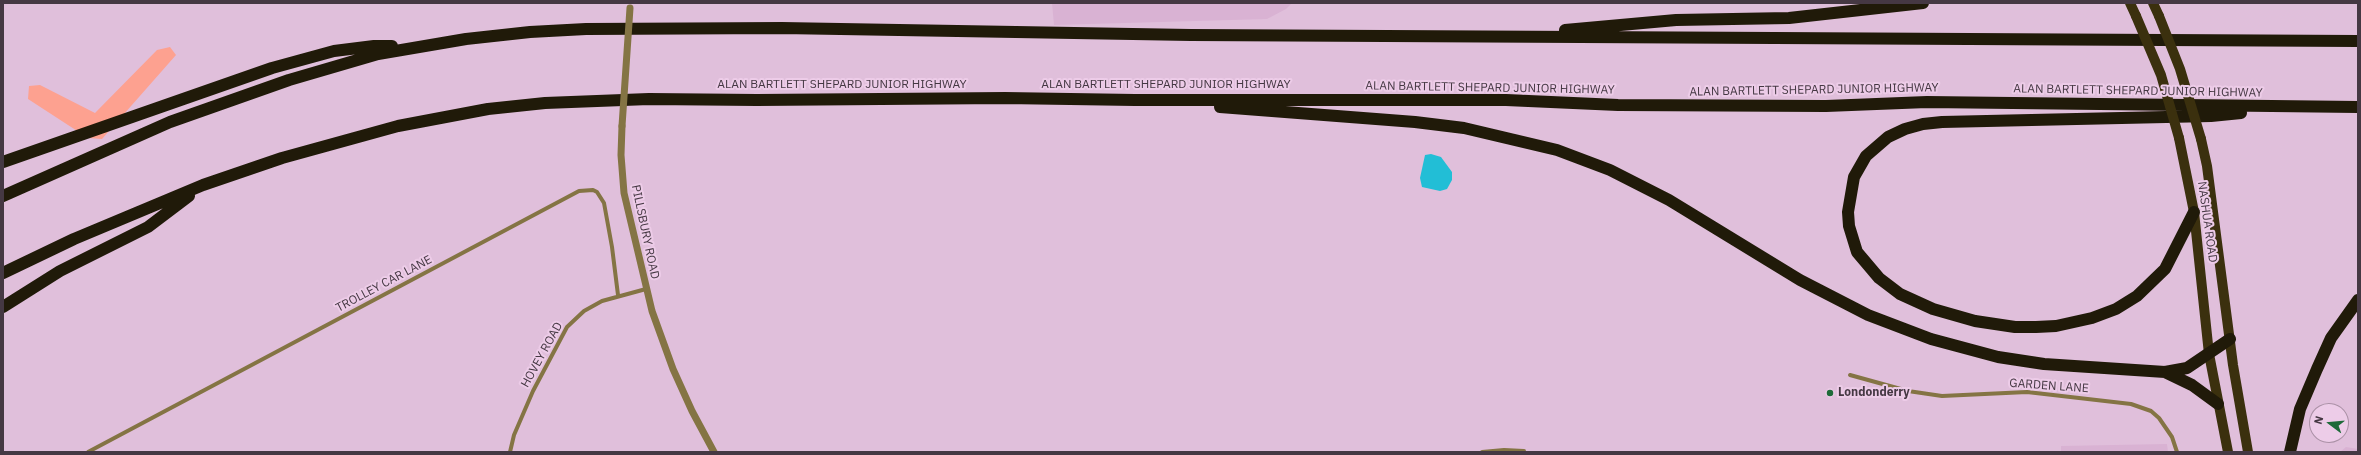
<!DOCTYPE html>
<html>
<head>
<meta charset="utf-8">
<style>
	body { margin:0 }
	#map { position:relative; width:2361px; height:455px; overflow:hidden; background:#e0bfdb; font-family:"IBM Plex Sans",sans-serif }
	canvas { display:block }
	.frame { position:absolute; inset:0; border:4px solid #453843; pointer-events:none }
	.north { position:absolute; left:2309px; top:403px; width:40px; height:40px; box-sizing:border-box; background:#edcce8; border:1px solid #aa91a6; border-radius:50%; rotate:286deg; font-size:11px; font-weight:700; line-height:16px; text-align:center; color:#453843 }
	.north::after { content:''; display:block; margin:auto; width:14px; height:18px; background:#1e6a39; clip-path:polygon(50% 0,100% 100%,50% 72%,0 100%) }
</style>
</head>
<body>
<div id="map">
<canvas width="2361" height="455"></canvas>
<div class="frame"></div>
<div class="north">N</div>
</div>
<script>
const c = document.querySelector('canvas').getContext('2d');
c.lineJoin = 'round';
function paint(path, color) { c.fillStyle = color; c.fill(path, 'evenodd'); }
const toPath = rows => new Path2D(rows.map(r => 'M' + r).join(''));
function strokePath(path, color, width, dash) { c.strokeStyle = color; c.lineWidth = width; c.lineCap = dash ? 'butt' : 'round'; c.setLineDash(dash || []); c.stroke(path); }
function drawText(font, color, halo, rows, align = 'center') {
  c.font = font + ' "IBM Plex Sans",sans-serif'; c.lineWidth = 4; c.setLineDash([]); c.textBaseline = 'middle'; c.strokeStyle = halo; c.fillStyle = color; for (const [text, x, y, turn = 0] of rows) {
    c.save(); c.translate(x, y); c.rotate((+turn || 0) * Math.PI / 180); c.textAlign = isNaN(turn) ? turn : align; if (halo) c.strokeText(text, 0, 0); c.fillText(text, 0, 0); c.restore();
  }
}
const built = toPath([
	[1052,3,1292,3,1286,9,1267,19,1054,25],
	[2167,444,2168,452,2061,452,2061,446],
	[2346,447,2358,449,2358,452,2340,452]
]);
const green = toPath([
	[170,47,176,55,102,139,88,138,28,99,29,86,40,85,95,113,157,50]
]);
const water = toPath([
	[1431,154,1441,157,1452,172,1452,180,1447,189,1440,191,1422,187,1420,178,1425,155]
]);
const minor = toPath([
	[1850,375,1908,391,1942,396,2027,392,2131,404,2151,411,2159,418,2172,437,2177,452],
	[88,452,579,191,593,190,597,192,604,203,612,247,618,295],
	[510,452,514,435,533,391,567,327,584,311,602,301,646,289],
	[1482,452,1504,450,1524,451]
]);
const tertiary = toPath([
	[622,126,621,155,624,193,652,311,673,369,692,411,714,452]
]);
const primary = toPath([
	[2130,3,2136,16],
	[2153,3,2159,16],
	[2179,138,2194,212,2209,354,2228,452],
	[2201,139,2207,166,2233,365,2248,452]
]);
const motorway = toPath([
	[1565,30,1676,20,1789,18,1923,3],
	[1220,107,1415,122,1464,128,1557,150,1610,170,1669,200,1800,280,1868,315,1931,339,1998,357,2044,364,2165,372,2187,368,2230,339],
	[3,162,272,68,334,51,374,46,392,46],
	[3,196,170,122,289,80,378,54,466,39,530,32,586,29,782,28,1191,35,2358,41],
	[2194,212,2165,269,2137,296,2116,309,2092,318,2056,326,2036,327,2015,327,1975,321,1933,309,1900,294,1879,278,1857,252,1849,226,1848,212,1854,177,1866,156,1888,137,1905,129,1923,124,1942,122,2211,116,2241,113],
	[3,273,74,239,203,185,282,158,398,126,488,109,545,103,649,99,757,100,1005,98,1135,100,1506,100,1618,105,1826,106,1927,102,2358,107],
	[3,307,60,271,148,227,189,196],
	[2165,372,2192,385,2218,404],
	[2290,452,2300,409,2317,369,2331,338,2358,300]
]);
const tertiaryBridge = toPath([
	[622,126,630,8]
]);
const primaryBridge = toPath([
	[2136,16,2161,75,2179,138],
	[2159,16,2180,69,2201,139]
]);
const markers = [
	[1830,393,4,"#1e6a39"]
];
const streetNames = [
	["ALAN BARTLETT SHEPARD JUNIOR HIGHWAY",842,85],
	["ALAN BARTLETT SHEPARD JUNIOR HIGHWAY",1166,85],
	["ALAN BARTLETT SHEPARD JUNIOR HIGHWAY",1490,88,1],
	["ALAN BARTLETT SHEPARD JUNIOR HIGHWAY",1814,90,-1],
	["ALAN BARTLETT SHEPARD JUNIOR HIGHWAY",2138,91,1],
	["NASHUA ROAD",2207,222,82],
	["PILLSBURY ROAD",645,232,78],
	["TROLLEY CAR LANE",384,284,-28],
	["HOVEY ROAD",542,355,-61],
	["GARDEN LANE",2049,386,4]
];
const poiNames = [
	["Londonderry",1838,393]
];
paint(built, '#d9b2d3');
paint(green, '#fda190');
paint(water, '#22bed6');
strokePath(minor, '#847444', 4);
strokePath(tertiary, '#847444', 7);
strokePath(primary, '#3b300e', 10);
strokePath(motorway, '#201a09', 12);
strokePath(tertiaryBridge, '#847444', 7);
strokePath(primaryBridge, '#3b300e', 10);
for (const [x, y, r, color] of markers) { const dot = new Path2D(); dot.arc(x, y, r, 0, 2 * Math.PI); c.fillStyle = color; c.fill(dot); strokePath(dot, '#edcce8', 1.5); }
drawText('12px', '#453843', '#edcce8', streetNames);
drawText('bold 12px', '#453843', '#edcce8', poiNames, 'left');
</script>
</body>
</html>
